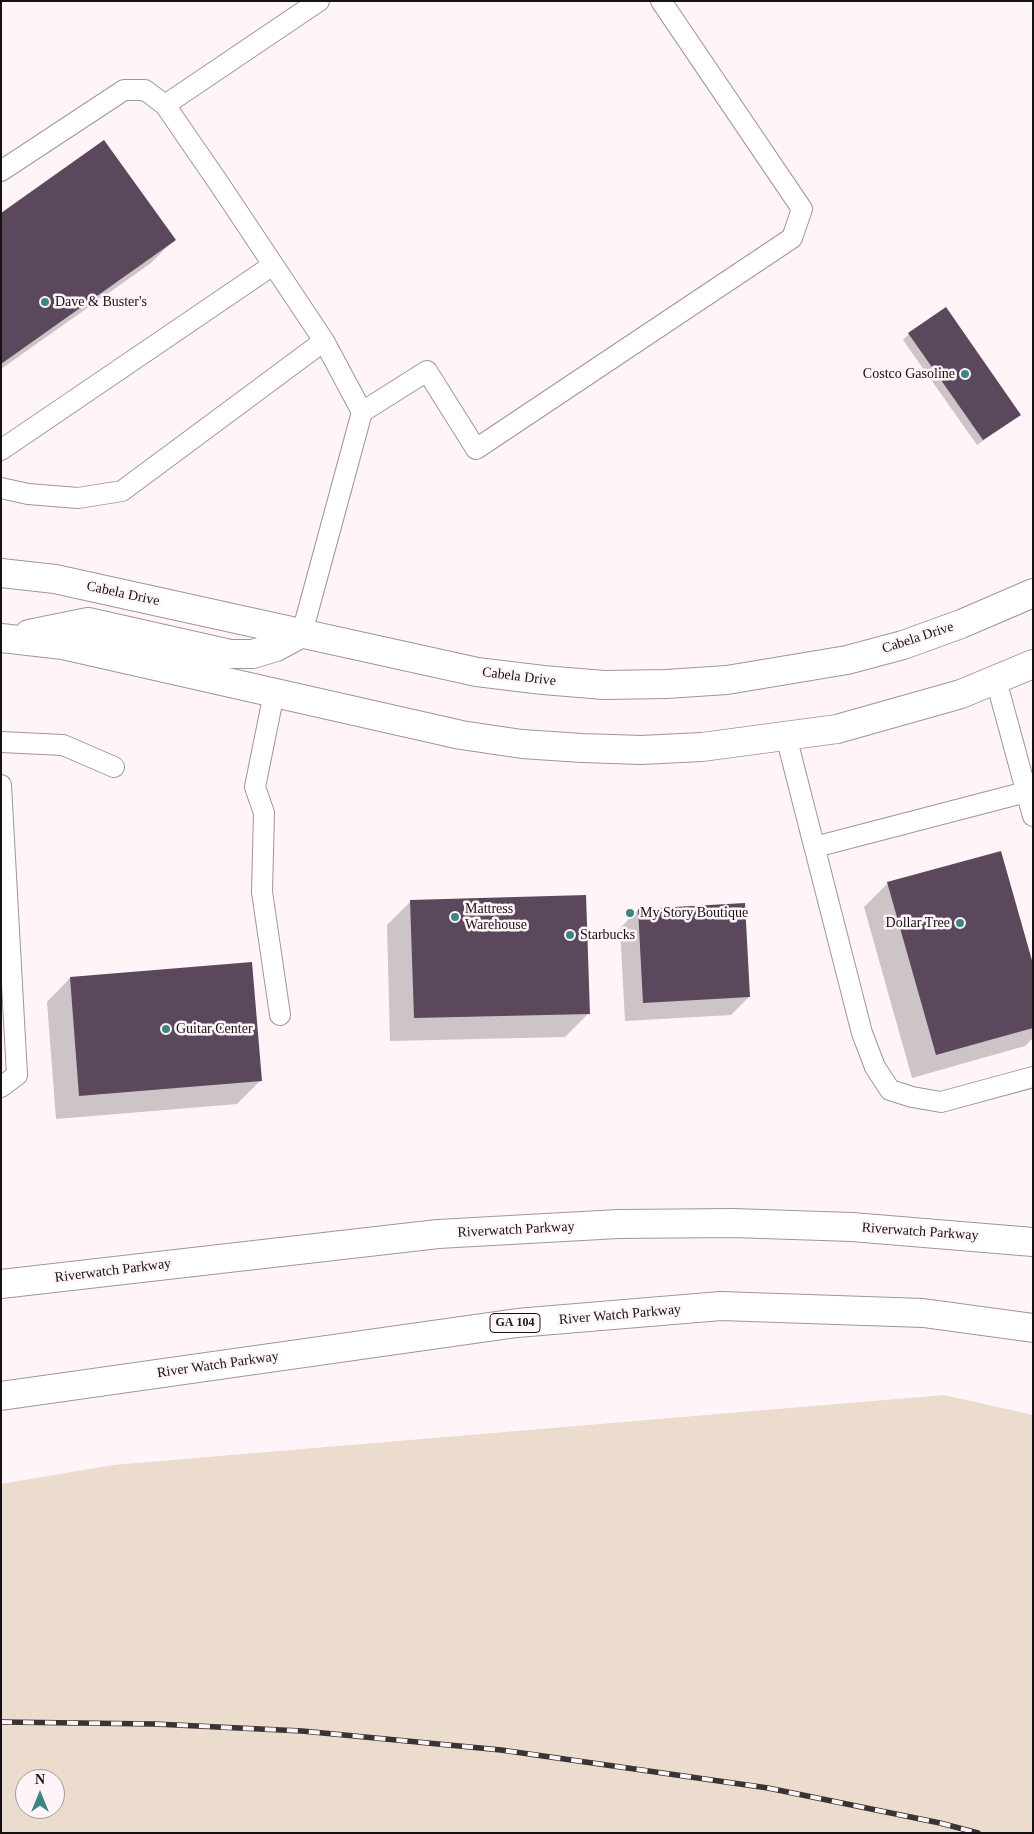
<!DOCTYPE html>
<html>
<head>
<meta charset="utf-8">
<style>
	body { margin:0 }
	#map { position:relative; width:1034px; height:1834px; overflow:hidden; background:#fff5f8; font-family:Georgia,serif }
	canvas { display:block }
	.frame { position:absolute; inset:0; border:2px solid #161213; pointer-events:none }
	.north { position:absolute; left:15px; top:1769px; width:50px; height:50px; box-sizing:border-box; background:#fff5f8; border:1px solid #a29a9c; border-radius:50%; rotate:0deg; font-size:14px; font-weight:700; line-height:20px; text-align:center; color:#161213 }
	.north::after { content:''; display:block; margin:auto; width:18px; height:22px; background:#3d8581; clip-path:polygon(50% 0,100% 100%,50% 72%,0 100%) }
</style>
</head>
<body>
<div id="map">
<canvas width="1034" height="1834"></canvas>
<div class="frame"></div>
<div class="north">N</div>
</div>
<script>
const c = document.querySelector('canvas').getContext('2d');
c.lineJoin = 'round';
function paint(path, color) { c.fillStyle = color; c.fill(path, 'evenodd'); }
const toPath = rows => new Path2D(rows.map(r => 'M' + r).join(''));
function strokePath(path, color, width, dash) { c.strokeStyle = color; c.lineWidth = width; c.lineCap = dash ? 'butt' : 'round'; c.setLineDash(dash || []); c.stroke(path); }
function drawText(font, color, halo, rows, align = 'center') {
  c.font = font + ' Georgia,serif'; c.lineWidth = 5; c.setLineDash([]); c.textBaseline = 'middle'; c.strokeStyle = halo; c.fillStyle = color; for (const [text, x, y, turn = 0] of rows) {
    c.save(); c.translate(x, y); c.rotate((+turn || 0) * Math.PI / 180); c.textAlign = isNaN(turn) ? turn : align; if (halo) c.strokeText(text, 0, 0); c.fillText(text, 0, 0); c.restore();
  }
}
const green = toPath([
	[944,1395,1033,1415,1033,1833,1,1833,1,1484,113,1465],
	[25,1779,55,1779,55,1809,25,1809]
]);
const shadow = toPath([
	[1,214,174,240,151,263,1,369],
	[909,334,1019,415,1013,420,977,445,903,340],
	[888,883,1033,968,1033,1038,1025,1046,912,1078,864,907],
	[411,901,588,1014,565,1037,390,1041,387,925],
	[743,904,749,997,731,1015,625,1021,620,928,638,910],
	[70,978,261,1080,237,1104,56,1119,47,1002]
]);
const building = toPath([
	[104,140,176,240,1,364,1,213],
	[946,307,1021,415,983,440,908,333],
	[1001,851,1033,964,1033,1028,936,1055,887,882],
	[586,895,590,1014,414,1018,410,900],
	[745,903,750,997,643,1003,638,909],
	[252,962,262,1081,79,1096,70,977]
]);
const service = toPath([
	[165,105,319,1],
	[1,171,124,90,145,90,165,105,220,185,324,341,362,412],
	[1,450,273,265],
	[1,488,28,494,78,498,122,491,324,341],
	[302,633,362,412,427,371,476,449,792,238,802,209,661,1],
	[996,680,1033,816],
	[274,693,255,787,264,813,262,892,280,1015],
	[786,736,862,1033,875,1067,890,1090,912,1097,941,1102,1033,1077],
	[1,742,63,745,114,767],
	[1,785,17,1075,1,1087],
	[815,847,1026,792]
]);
const minor = toPath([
	[1,573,55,579,477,672,543,680,604,685,666,684,727,680,847,660,903,645,961,624,1033,593],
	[29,634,88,622,230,654,253,654,276,647,302,633],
	[1,638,63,645,461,735,522,744,582,748,641,750,702,747,837,729,961,694,1033,664]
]);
const primary = toPath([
	[1,1284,438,1234,618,1224,733,1223,852,1227,1033,1242],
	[1,1396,517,1323,721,1306,923,1313,1033,1328]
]);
const rail = toPath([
	[1,1722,155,1724,302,1731,501,1750,768,1788,940,1823,978,1833]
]);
const markers = [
	[45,302,5,"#3d8581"],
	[965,374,5,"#3d8581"],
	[630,913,5,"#3d8581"],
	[455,917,5,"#3d8581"],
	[960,923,5,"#3d8581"],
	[570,935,5,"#3d8581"],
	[166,1029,5,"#3d8581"]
];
const shields = [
	[515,1323,50]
];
const shieldNames = [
	["GA 104",515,1323]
];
const poiNames = [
	["Dave & Buster's",55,302],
	["Costco Gasoline",955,374,"right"],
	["Mattress",465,909],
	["Warehouse",465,925],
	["My Story Boutique",640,913],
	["Dollar Tree",950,923,"right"],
	["Starbucks",580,935],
	["Guitar Center",176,1029]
];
const streetNames = [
	["Cabela Drive",123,594,12],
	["Cabela Drive",918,638,-18],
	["Cabela Drive",519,677,7],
	["Riverwatch Parkway",516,1230,-3],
	["Riverwatch Parkway",920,1232,4],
	["Riverwatch Parkway",113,1271,-7],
	["River Watch Parkway",620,1315,-5],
	["River Watch Parkway",218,1365,-8]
];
paint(green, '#ecdcce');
paint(shadow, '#0003');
paint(building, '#5b485d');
strokePath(service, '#a09598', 22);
strokePath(minor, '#a09598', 30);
strokePath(primary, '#a09598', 30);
strokePath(service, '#fff', 20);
strokePath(minor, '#fff', 28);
strokePath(primary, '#fff', 28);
strokePath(rail, '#383335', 5.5);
strokePath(rail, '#fff5f8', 4, [11]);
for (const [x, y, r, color] of markers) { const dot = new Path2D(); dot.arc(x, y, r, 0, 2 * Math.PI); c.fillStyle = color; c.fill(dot); strokePath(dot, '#fff5f8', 2); }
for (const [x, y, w] of shields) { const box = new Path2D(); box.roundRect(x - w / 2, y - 9.5, w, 19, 4); c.fillStyle = '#fff5f8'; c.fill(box); strokePath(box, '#161213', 1); }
drawText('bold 12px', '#161213', null, shieldNames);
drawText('14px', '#161213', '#fff5f8', poiNames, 'left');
drawText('14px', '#161213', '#fff5f8', streetNames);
</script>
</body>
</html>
